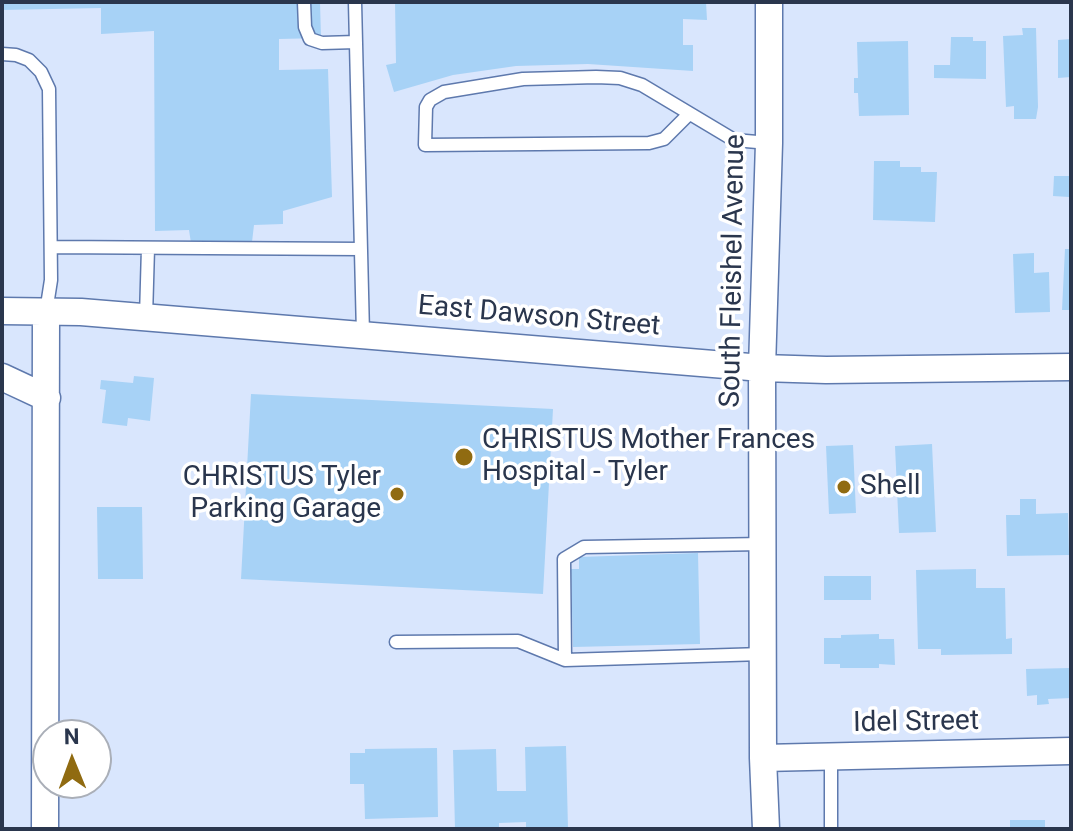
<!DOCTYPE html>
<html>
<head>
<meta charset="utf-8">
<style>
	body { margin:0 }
	#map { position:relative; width:1073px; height:831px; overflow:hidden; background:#d9e6fd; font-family:Roboto,sans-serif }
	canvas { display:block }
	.frame { position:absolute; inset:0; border:4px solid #2a364d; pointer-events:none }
	.north { position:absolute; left:32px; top:719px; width:80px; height:80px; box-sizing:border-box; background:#fff; border:2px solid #aaafb8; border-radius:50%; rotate:359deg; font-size:22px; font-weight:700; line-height:32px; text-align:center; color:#2a364d }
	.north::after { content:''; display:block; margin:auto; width:28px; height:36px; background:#906b11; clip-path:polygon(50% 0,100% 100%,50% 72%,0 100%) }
</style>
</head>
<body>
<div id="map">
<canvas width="1073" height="831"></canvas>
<div class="frame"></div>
<div class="north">N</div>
</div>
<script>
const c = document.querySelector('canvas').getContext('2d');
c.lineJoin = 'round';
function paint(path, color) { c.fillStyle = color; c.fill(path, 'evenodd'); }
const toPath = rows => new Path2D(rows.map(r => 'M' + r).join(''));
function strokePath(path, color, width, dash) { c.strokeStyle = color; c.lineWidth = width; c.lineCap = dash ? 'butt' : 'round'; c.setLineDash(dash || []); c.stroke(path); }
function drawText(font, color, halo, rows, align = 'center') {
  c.font = font + ' Roboto,sans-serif'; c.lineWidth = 7; c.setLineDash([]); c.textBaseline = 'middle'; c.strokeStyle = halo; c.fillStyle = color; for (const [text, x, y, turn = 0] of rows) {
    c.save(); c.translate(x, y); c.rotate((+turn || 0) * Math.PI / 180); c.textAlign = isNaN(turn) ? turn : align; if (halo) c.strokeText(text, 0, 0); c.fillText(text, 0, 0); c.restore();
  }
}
const building = toPath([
	[2,2,320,2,321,38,279,39,279,70,328,69,332,197,283,211,283,224,254,225,252,242,191,243,189,230,155,231,154,31,101,34,101,8,2,10],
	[395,2,706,2,707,20,683,19,683,45,693,45,693,71,588,64,516,66,453,75,394,92,386,65,396,63],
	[1022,28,1036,28,1038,107,1036,119,1014,119,1014,106,1006,107,1003,36,1023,35],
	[951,37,973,37,973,41,986,41,986,79,934,78,934,65,950,65],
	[1071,39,1071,77,1058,78,1058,40],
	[908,41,909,115,859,116,858,93,854,93,854,78,858,78,857,42],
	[874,161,900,161,900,167,921,167,921,172,937,172,935,222,873,220],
	[1054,176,1070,176,1069,197,1053,196],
	[1065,249,1071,249,1071,310,1062,310],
	[1034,253,1034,273,1049,272,1050,312,1015,313,1013,254],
	[134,376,154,378,150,421,128,418,127,426,102,423,106,390,100,389,101,380,133,383],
	[251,394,553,409,543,594,241,579],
	[932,444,936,532,899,533,895,446],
	[853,445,856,513,829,514,826,446],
	[1020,499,1036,499,1036,514,1068,513,1069,555,1007,556,1006,515,1020,515],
	[97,507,142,507,143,579,98,579],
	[698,553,700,644,573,647,571,569,579,569,579,557],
	[976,569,976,588,1005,588,1006,639,1012,638,1012,654,941,655,941,649,918,649,916,570],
	[824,576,871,576,871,600,824,600],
	[879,634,879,639,894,639,895,665,879,664,879,668,840,668,840,664,824,664,824,638,841,638,841,635],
	[1071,668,1071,698,1048,699,1049,704,1037,705,1037,695,1027,696,1026,669],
	[566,746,568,829,526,829,526,822,499,823,499,829,455,829,453,750,496,749,497,791,526,791,525,747],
	[437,748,438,817,365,819,364,784,350,784,350,753,365,753,365,749],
	[1010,820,1045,820,1045,829,1010,829]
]);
const service = toPath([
	[304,2,305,27,310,39,322,43,356,42],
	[355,2,363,334],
	[2,54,16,55,29,60,41,72,49,89,51,280,46,312],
	[688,115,664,139,649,143,425,145,426,107,430,100,444,92,523,79,596,77,620,78,642,85,734,140,769,143],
	[51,247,361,249],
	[146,317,148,248],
	[763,544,584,547,564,559,565,660,763,654],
	[396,642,518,641,565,660],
	[831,829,831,757]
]);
const minor = toPath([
	[2,311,81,312,762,368,826,370,1071,367],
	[2,377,47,398],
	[763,758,1071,751],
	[45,829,46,312],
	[766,829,763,758,762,368,769,143,769,2]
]);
const markers = [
	[464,457,10,"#906b11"],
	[844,487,8,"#906b11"],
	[397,494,8,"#906b11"]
];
const streetNames = [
	["South Fleishel Avenue",734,271,-89],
	["East Dawson Street",539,317,5],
	["Idel Street",916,723,-1]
];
const poiNames = [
	["CHRISTUS Mother Frances",482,441],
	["Hospital - Tyler",482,473],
	["CHRISTUS Tyler",381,478,"right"],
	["Parking Garage",381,510,"right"],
	["Shell",860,487]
];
paint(building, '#a7d2f6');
strokePath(service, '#5e79ad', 15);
strokePath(minor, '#5e79ad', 29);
strokePath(service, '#fff', 12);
strokePath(minor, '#fff', 26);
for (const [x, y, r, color] of markers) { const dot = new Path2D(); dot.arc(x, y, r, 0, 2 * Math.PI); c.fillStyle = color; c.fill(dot); strokePath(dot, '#fff', 3); }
drawText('28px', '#2a364d', '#fff', streetNames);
drawText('28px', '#2a364d', '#fff', poiNames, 'left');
</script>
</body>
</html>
